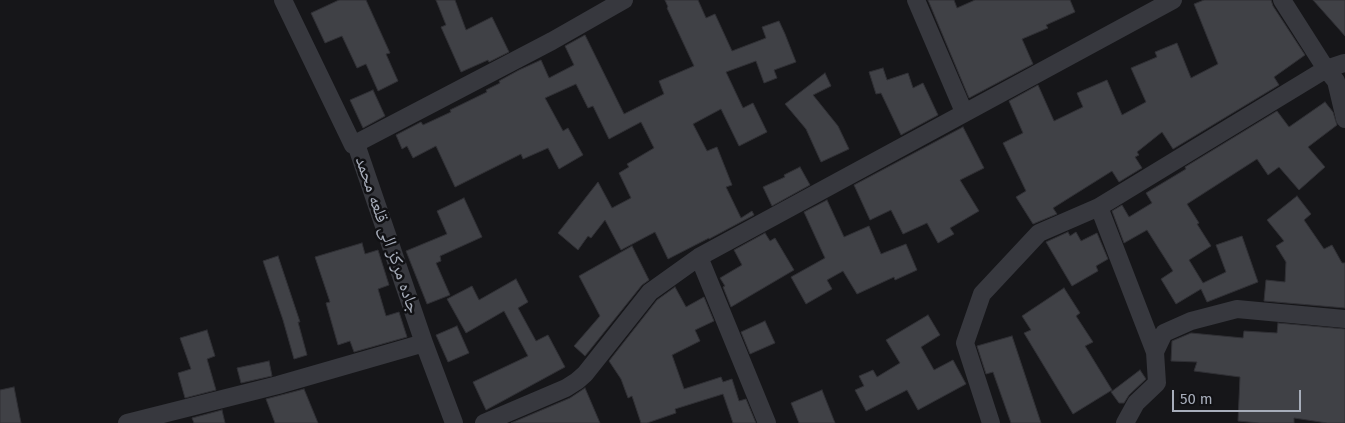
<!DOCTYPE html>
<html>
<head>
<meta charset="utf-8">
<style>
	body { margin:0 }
	#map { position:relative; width:1345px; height:423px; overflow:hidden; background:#161619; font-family:"Fira Sans",sans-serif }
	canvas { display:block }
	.scale { position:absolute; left:1172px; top:390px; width:129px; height:22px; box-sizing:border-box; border:2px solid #a7adba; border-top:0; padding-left:6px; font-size:15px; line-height:18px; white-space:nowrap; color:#a7adba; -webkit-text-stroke:4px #111114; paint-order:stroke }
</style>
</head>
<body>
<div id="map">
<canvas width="1345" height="423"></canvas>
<div class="scale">50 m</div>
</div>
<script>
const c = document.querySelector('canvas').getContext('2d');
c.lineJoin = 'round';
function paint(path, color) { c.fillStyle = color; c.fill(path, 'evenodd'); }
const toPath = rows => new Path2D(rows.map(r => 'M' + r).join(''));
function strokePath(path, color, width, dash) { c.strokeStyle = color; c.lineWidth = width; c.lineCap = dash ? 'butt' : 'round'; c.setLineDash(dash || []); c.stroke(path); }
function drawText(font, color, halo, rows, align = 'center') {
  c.font = font + ' "Fira Sans","Noto Naskh Arabic",sans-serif'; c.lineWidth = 5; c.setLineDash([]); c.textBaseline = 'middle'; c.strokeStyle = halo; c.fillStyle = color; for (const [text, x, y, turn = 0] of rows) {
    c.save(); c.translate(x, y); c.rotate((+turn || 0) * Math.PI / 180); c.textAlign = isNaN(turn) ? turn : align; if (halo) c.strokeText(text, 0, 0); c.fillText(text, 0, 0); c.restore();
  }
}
const building = toPath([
	[339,0,366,0,390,53,386,54,398,81,378,91,366,64,357,68,342,36,325,43,311,13,339,0],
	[436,0,455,0,466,30,492,17,509,52,489,62,488,60,461,72,441,27,446,25,436,0],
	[665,0,698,0,706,18,715,14,732,51,766,38,762,27,779,21,785,34,796,62,774,70,777,78,764,83,756,61,726,72,743,108,753,103,767,132,739,146,721,109,693,124,707,151,717,147,732,185,726,187,741,218,752,211,754,215,709,239,709,238,668,259,655,232,621,250,605,220,591,238,588,236,578,250,558,233,598,182,612,208,631,198,619,173,629,167,627,164,654,148,641,122,609,139,593,106,588,108,576,84,545,98,563,131,568,128,583,155,559,169,548,148,523,159,521,154,455,187,436,146,413,158,407,146,402,149,396,135,421,122,423,125,451,112,450,110,487,92,486,90,500,83,499,81,519,70,541,60,549,78,574,65,565,46,585,35,624,114,664,94,659,81,694,66,667,8,668,7,665,0],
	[928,0,954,0,957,8,975,0,1070,0,1075,12,1046,25,1048,28,1022,39,1033,64,969,98,928,0],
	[1204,0,1271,0,1273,6,1305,55,1274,77,1279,85,1173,149,1162,132,1137,152,1139,155,1135,157,1142,168,1119,182,1112,171,1053,208,1057,214,1033,224,1016,197,1026,191,1003,143,1023,133,1009,101,1038,85,1054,121,1083,107,1077,93,1107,80,1122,115,1146,102,1131,68,1157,57,1155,52,1177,43,1191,78,1218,64,1194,4,1204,0],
	[1313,0,1345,0,1345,36,1313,0],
	[883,68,887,80,908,73,913,88,923,83,938,115,901,135,881,93,876,94,869,72,883,68],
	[825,73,831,86,813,95,838,126,849,149,821,162,806,129,785,104,825,73],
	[373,90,385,116,363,128,350,100,373,90],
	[1325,102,1333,112,1337,125,1308,147,1325,167,1299,190,1279,167,1268,175,1257,159,1187,204,1199,223,1197,224,1211,246,1189,260,1203,283,1226,272,1216,245,1242,236,1258,282,1207,302,1201,289,1176,304,1161,279,1173,271,1147,230,1124,243,1112,211,1122,205,1129,217,1152,203,1146,193,1186,169,1185,167,1277,111,1289,127,1325,102],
	[963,127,984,168,960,180,979,211,950,228,954,234,938,243,927,223,903,234,891,210,870,220,854,185,963,127],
	[800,167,810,185,772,206,763,187,785,177,784,175,800,167],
	[1297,196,1311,214,1304,220,1324,249,1332,245,1342,263,1345,263,1345,308,1264,301,1266,280,1285,282,1286,262,1276,246,1284,241,1267,220,1297,196],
	[464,198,482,237,440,256,441,261,436,263,450,295,427,304,406,251,447,234,437,211,464,198],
	[827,200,844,237,869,226,881,254,906,244,917,270,895,280,894,277,857,294,843,271,827,280,832,289,806,304,791,277,825,258,804,212,827,200],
	[1068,232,1070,236,1076,232,1081,241,1097,233,1108,259,1096,266,1098,271,1072,286,1046,242,1068,232],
	[765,233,770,241,775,238,794,270,731,307,723,287,725,286,720,278,742,265,734,250,765,233],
	[362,243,365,254,378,250,389,285,378,289,386,316,399,312,407,337,354,352,350,341,338,345,326,303,330,302,315,257,362,243],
	[632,246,649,280,642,285,585,356,574,346,600,316,579,276,632,246],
	[278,256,300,322,298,322,307,355,294,359,283,320,263,261,278,256],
	[516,279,528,302,518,308,536,341,548,335,565,367,486,410,473,382,528,356,504,311,466,333,447,299,472,286,479,300,516,279],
	[675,287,686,307,704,297,714,321,695,330,700,341,672,355,684,389,721,377,723,382,732,379,739,401,746,399,756,423,733,423,723,394,675,409,676,413,647,423,641,423,632,396,628,398,621,379,609,361,657,300,675,287],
	[1064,288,1080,313,1076,316,1093,342,1085,346,1112,390,1073,414,1024,333,1031,330,1022,316,1064,288],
	[928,315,940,335,921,347,934,370,953,360,966,384,918,410,907,390,866,411,855,390,864,386,859,376,873,370,877,377,900,363,886,340,928,315],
	[765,321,775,343,750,354,741,332,765,321],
	[1278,323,1345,329,1345,423,1327,423,1294,418,1294,423,1259,423,1238,421,1240,377,1194,371,1197,362,1171,361,1172,341,1191,333,1243,338,1244,331,1277,333,1278,323],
	[457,326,469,353,448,362,436,335,457,326],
	[207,330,215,356,207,359,216,390,185,398,178,373,191,369,180,338,207,330],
	[1012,336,1041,423,1011,423,993,372,986,374,977,346,1012,336],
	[269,361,272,376,241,383,237,368,269,361],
	[1140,370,1146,379,1129,395,1124,403,1119,403,1111,392,1140,370],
	[14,387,21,423,0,423,0,390,14,387],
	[585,388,600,423,511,423,570,398,585,388],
	[304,389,318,423,275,423,266,399,304,389],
	[822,390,835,423,799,423,791,403,822,390],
	[222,410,225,423,194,423,192,418,222,410]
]);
const minor = toPath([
	[283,0,353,145,357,147,424,343,454,423],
	[916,0,964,112],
	[1282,0,1326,69,1336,81,1345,119],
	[353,145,552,41,624,0],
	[1099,207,1155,352],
	[699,257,767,423],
	[127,423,278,385,424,343],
	[484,423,566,388,577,381,585,374,650,292,699,257,1173,0],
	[991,423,965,343,982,294,1039,233,1099,207,1326,69,1344,63],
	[1125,423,1136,403,1157,383,1155,352,1164,333,1191,321,1237,309,1345,319]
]);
const streetNames = [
	["جاده مرکز الی قلعه محمد",387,235,71]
];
paint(building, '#404146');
strokePath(building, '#303035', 1);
strokePath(minor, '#37383e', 18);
drawText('18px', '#a7adba', '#111114', streetNames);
</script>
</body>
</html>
